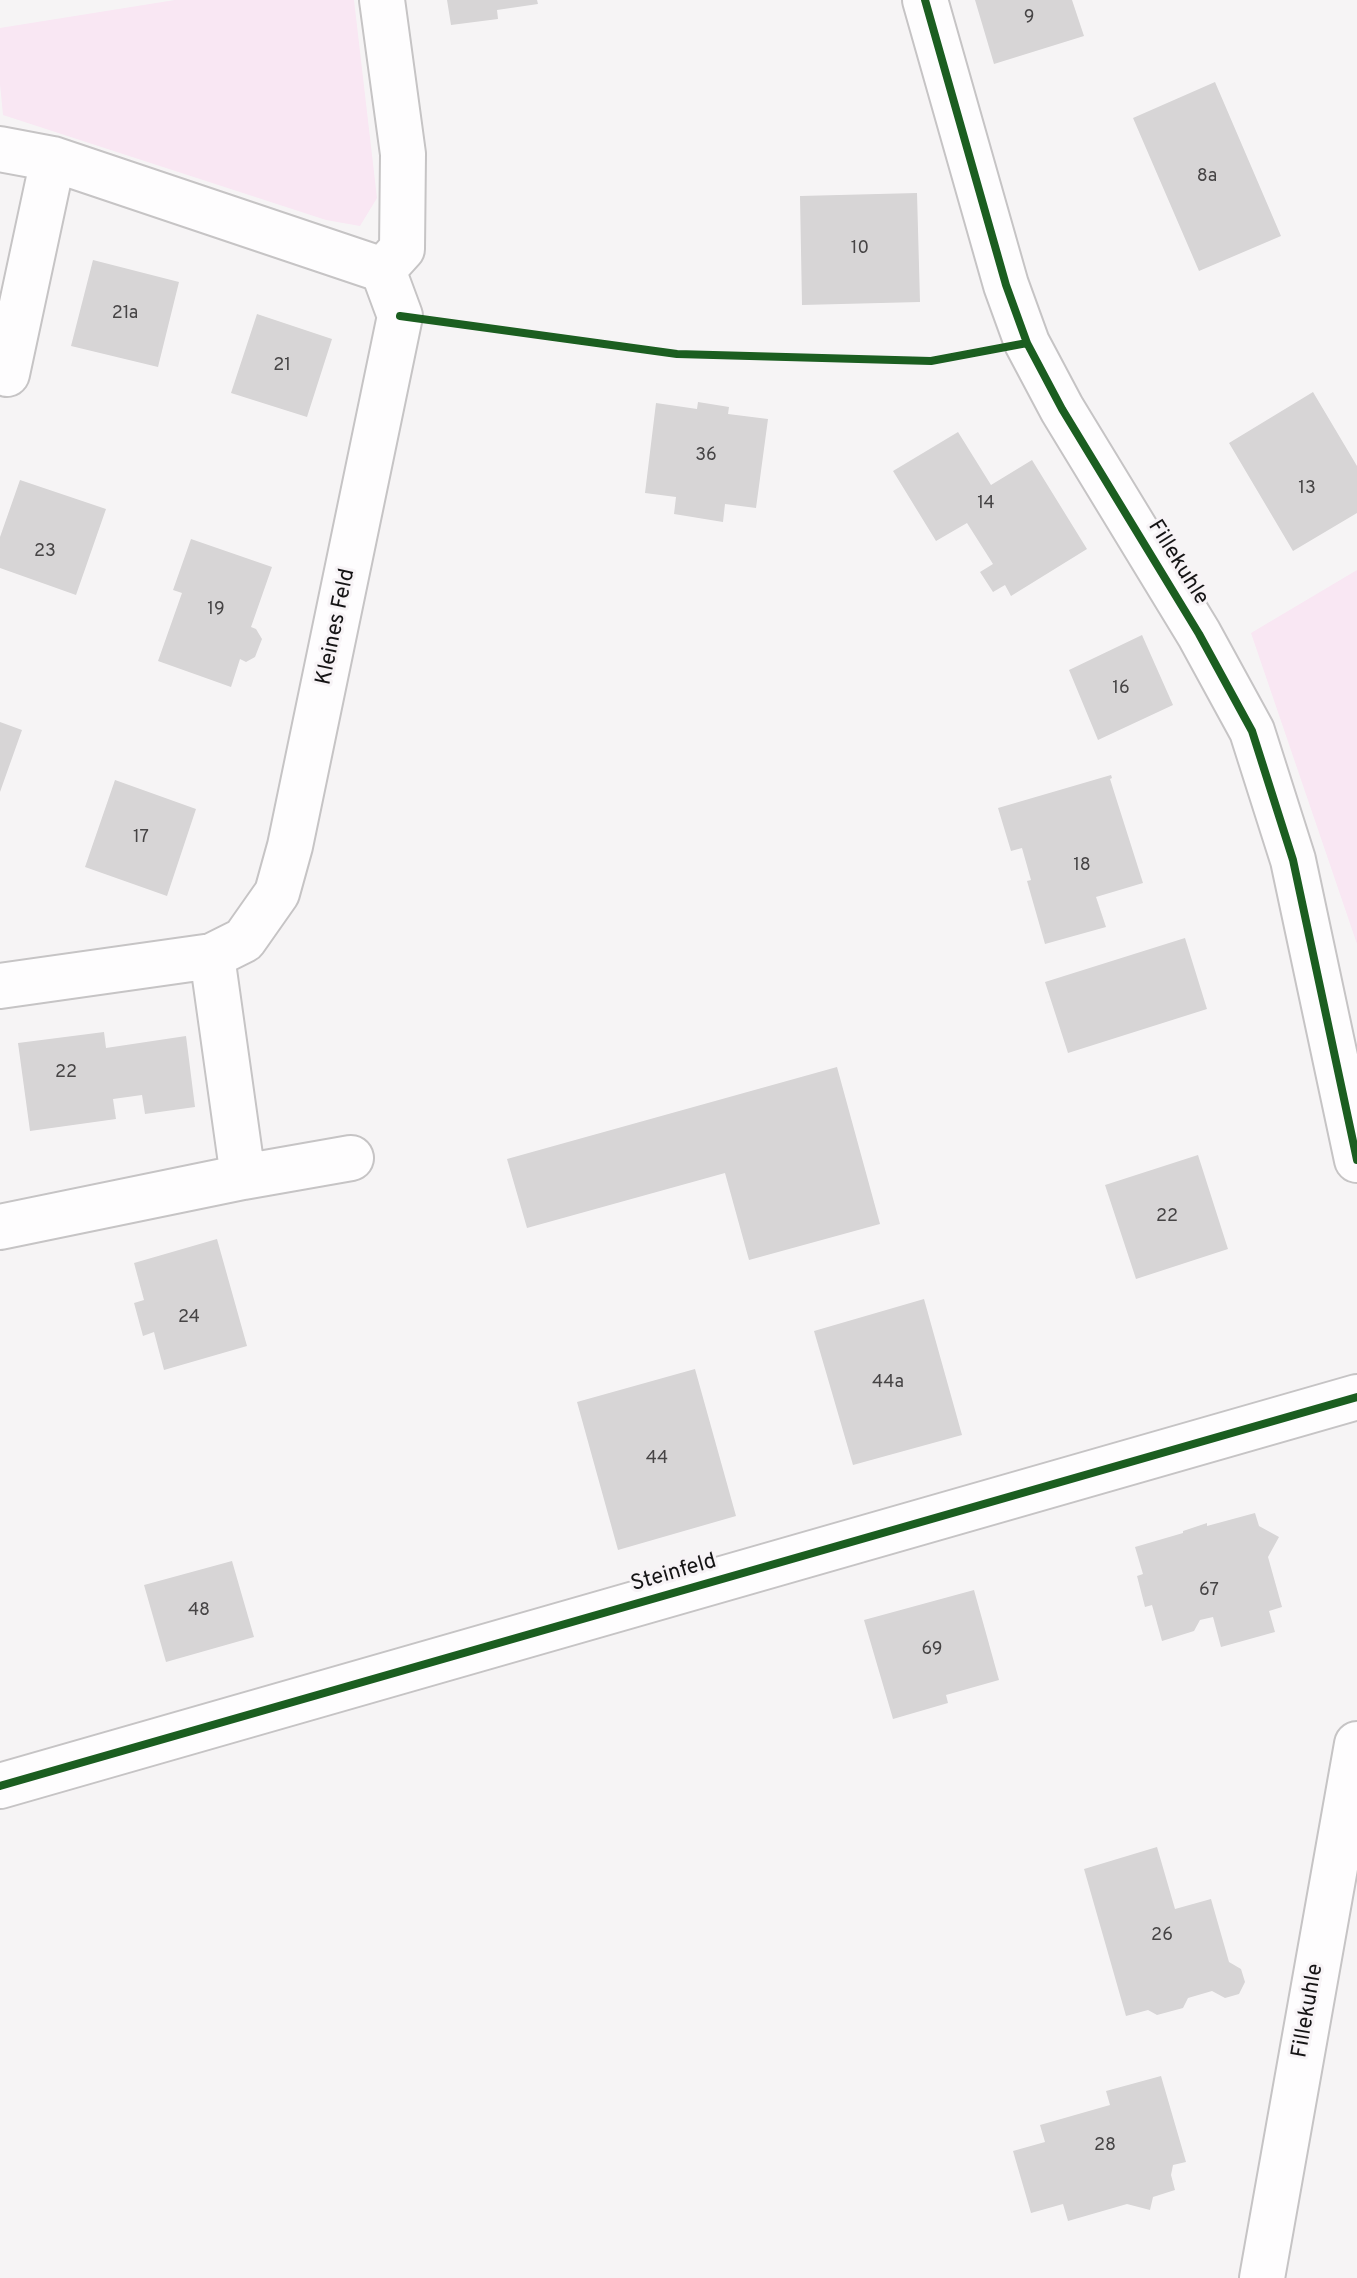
<!DOCTYPE html>
<html>
<head>
<meta charset="utf-8">
<style>
	body { margin:0 }
	canvas { display:block; background:#f6f4f5 }
</style>
</head>
<body>
<canvas width="1357" height="2278"></canvas>
<script>
const c = document.querySelector('canvas').getContext('2d');
c.lineJoin = 'round';
function paint(path, color) { c.fillStyle = color; c.fill(path, 'evenodd'); }
const toPath = rows => new Path2D(rows.map(r => 'M' + r).join(''));
function strokePath(path, color, width, dash) { c.strokeStyle = color; c.lineWidth = width; c.lineCap = dash ? 'butt' : 'round'; c.setLineDash(dash || []); c.stroke(path); }
function drawText(font, color, halo, rows, align = 'center') {
  c.font = font + ' Overpass,sans-serif'; c.lineWidth = 6; c.setLineDash([]); c.textBaseline = 'middle'; c.strokeStyle = halo; c.fillStyle = color; for (const [text, x, y, turn = 0] of rows) {
    c.save(); c.translate(x, y); c.rotate((+turn || 0) * Math.PI / 180); c.textAlign = isNaN(turn) ? turn : align; if (halo) c.strokeText(text, 0, 0); c.fillText(text, 0, 0); c.restore();
  }
}
const green = toPath([
	[175,0,354,0,377,198,360,226,326,220,3,115,0,84,0,28],
	[1357,570,1357,944,1251,633]
]);
const building = toPath([
	[447,0,537,0,538,4,497,10,498,19,451,25],
	[975,0,1072,0,1084,36,994,64],
	[1215,82,1281,236,1199,271,1133,118],
	[917,193,920,302,802,305,800,196],
	[93,260,179,282,158,367,71,346],
	[257,314,332,339,307,417,231,393],
	[1313,392,1357,466,1357,513,1293,551,1229,443],
	[698,402,729,407,728,414,768,419,756,508,725,504,723,522,674,514,676,497,645,493,656,403,697,409],
	[958,432,991,485,1032,460,1087,549,1011,596,1005,585,993,592,980,572,993,564,967,523,936,541,893,471],
	[20,480,106,509,76,595,0,568,0,537],
	[191,539,272,567,251,627,256,629,262,639,255,657,246,662,240,659,231,687,158,661,182,593,173,590],
	[1142,635,1173,705,1098,740,1069,670],
	[0,722,22,730,0,792],
	[1111,775,1112,778,1110,779,1143,883,1096,897,1106,927,1045,944,1027,881,1031,880,1022,848,1011,851,998,808],
	[115,780,196,809,167,896,85,867],
	[1185,938,1207,1009,1068,1053,1045,982],
	[104,1032,106,1048,186,1036,195,1107,145,1114,142,1095,113,1099,116,1119,30,1131,18,1043],
	[837,1067,880,1224,749,1260,725,1173,527,1228,507,1159],
	[1198,1155,1228,1249,1136,1279,1105,1185],
	[217,1239,247,1346,164,1370,154,1332,143,1336,134,1303,144,1300,134,1263],
	[924,1299,962,1435,853,1465,814,1331],
	[695,1369,736,1516,618,1550,577,1402],
	[1255,1513,1259,1526,1279,1537,1268,1557,1282,1607,1269,1611,1275,1632,1221,1647,1213,1617,1200,1620,1194,1631,1162,1641,1152,1605,1145,1607,1137,1576,1143,1574,1135,1547,1183,1533,1183,1531,1207,1523,1207,1526],
	[232,1561,254,1637,166,1662,144,1585],
	[974,1590,999,1680,946,1695,948,1703,893,1719,864,1620],
	[1157,1847,1175,1909,1211,1899,1229,1962,1241,1969,1245,1982,1239,1994,1225,1998,1212,1991,1188,1998,1183,2008,1157,2015,1148,2010,1126,2016,1084,1869],
	[1161,2076,1186,2162,1173,2165,1171,2175,1175,2190,1153,2197,1150,2210,1127,2204,1068,2221,1063,2204,1031,2213,1013,2151,1045,2142,1040,2125,1110,2105,1106,2091]
]);
const minor = toPath([
	[925,0,1006,285,1027,343,1062,409,1199,634,1252,731,1293,860,1357,1160],
	[0,149,53,159,383,270,402,249,403,154,382,0],
	[7,374,53,159],
	[212,956,243,1177],
	[0,986,212,956,244,940,277,893,290,846,400,316,383,270],
	[0,1227,243,1177,351,1158],
	[0,1786,1357,1397],
	[1262,2278,1357,1744]
]);
const cycleway = toPath([
	[925,0,1006,285,1027,343,1062,409,1199,634,1252,731,1293,860,1357,1160],
	[400,316,677,354,931,361,1027,343],
	[0,1786,1357,1397]
]);
const numberNames = [
	["9",1029,18],
	["8a",1207,177],
	["10",860,249],
	["21a",125,314],
	["21",282,366],
	["36",706,456],
	["13",1307,489],
	["14",986,504],
	["23",45,552],
	["19",216,610],
	["16",1121,689],
	["17",141,838],
	["18",1082,866],
	["22",66,1073],
	["22",1167,1217],
	["24",189,1318],
	["44a",888,1383],
	["44",657,1459],
	["67",1209,1591],
	["48",199,1611],
	["69",932,1650],
	["26",1162,1936],
	["28",1105,2146]
];
const streetNames = [
	["Fillekuhle",1177,563,58],
	["Kleines Feld",337,627,-78],
	["Steinfeld",674,1574,-16],
	["Fillekuhle",1309,2011,-80]
];
paint(green, '#f9e7f3');
paint(building, '#d7d5d6');
strokePath(minor, '#c6c4c5', 48);
strokePath(minor, '#fefdfe', 44);
strokePath(cycleway, '#1b5e20', 8);
drawText('18px', '#464445', null, numberNames);
drawText('22px', '#151415', '#f7f3f6', streetNames);
</script>
</body>
</html>
